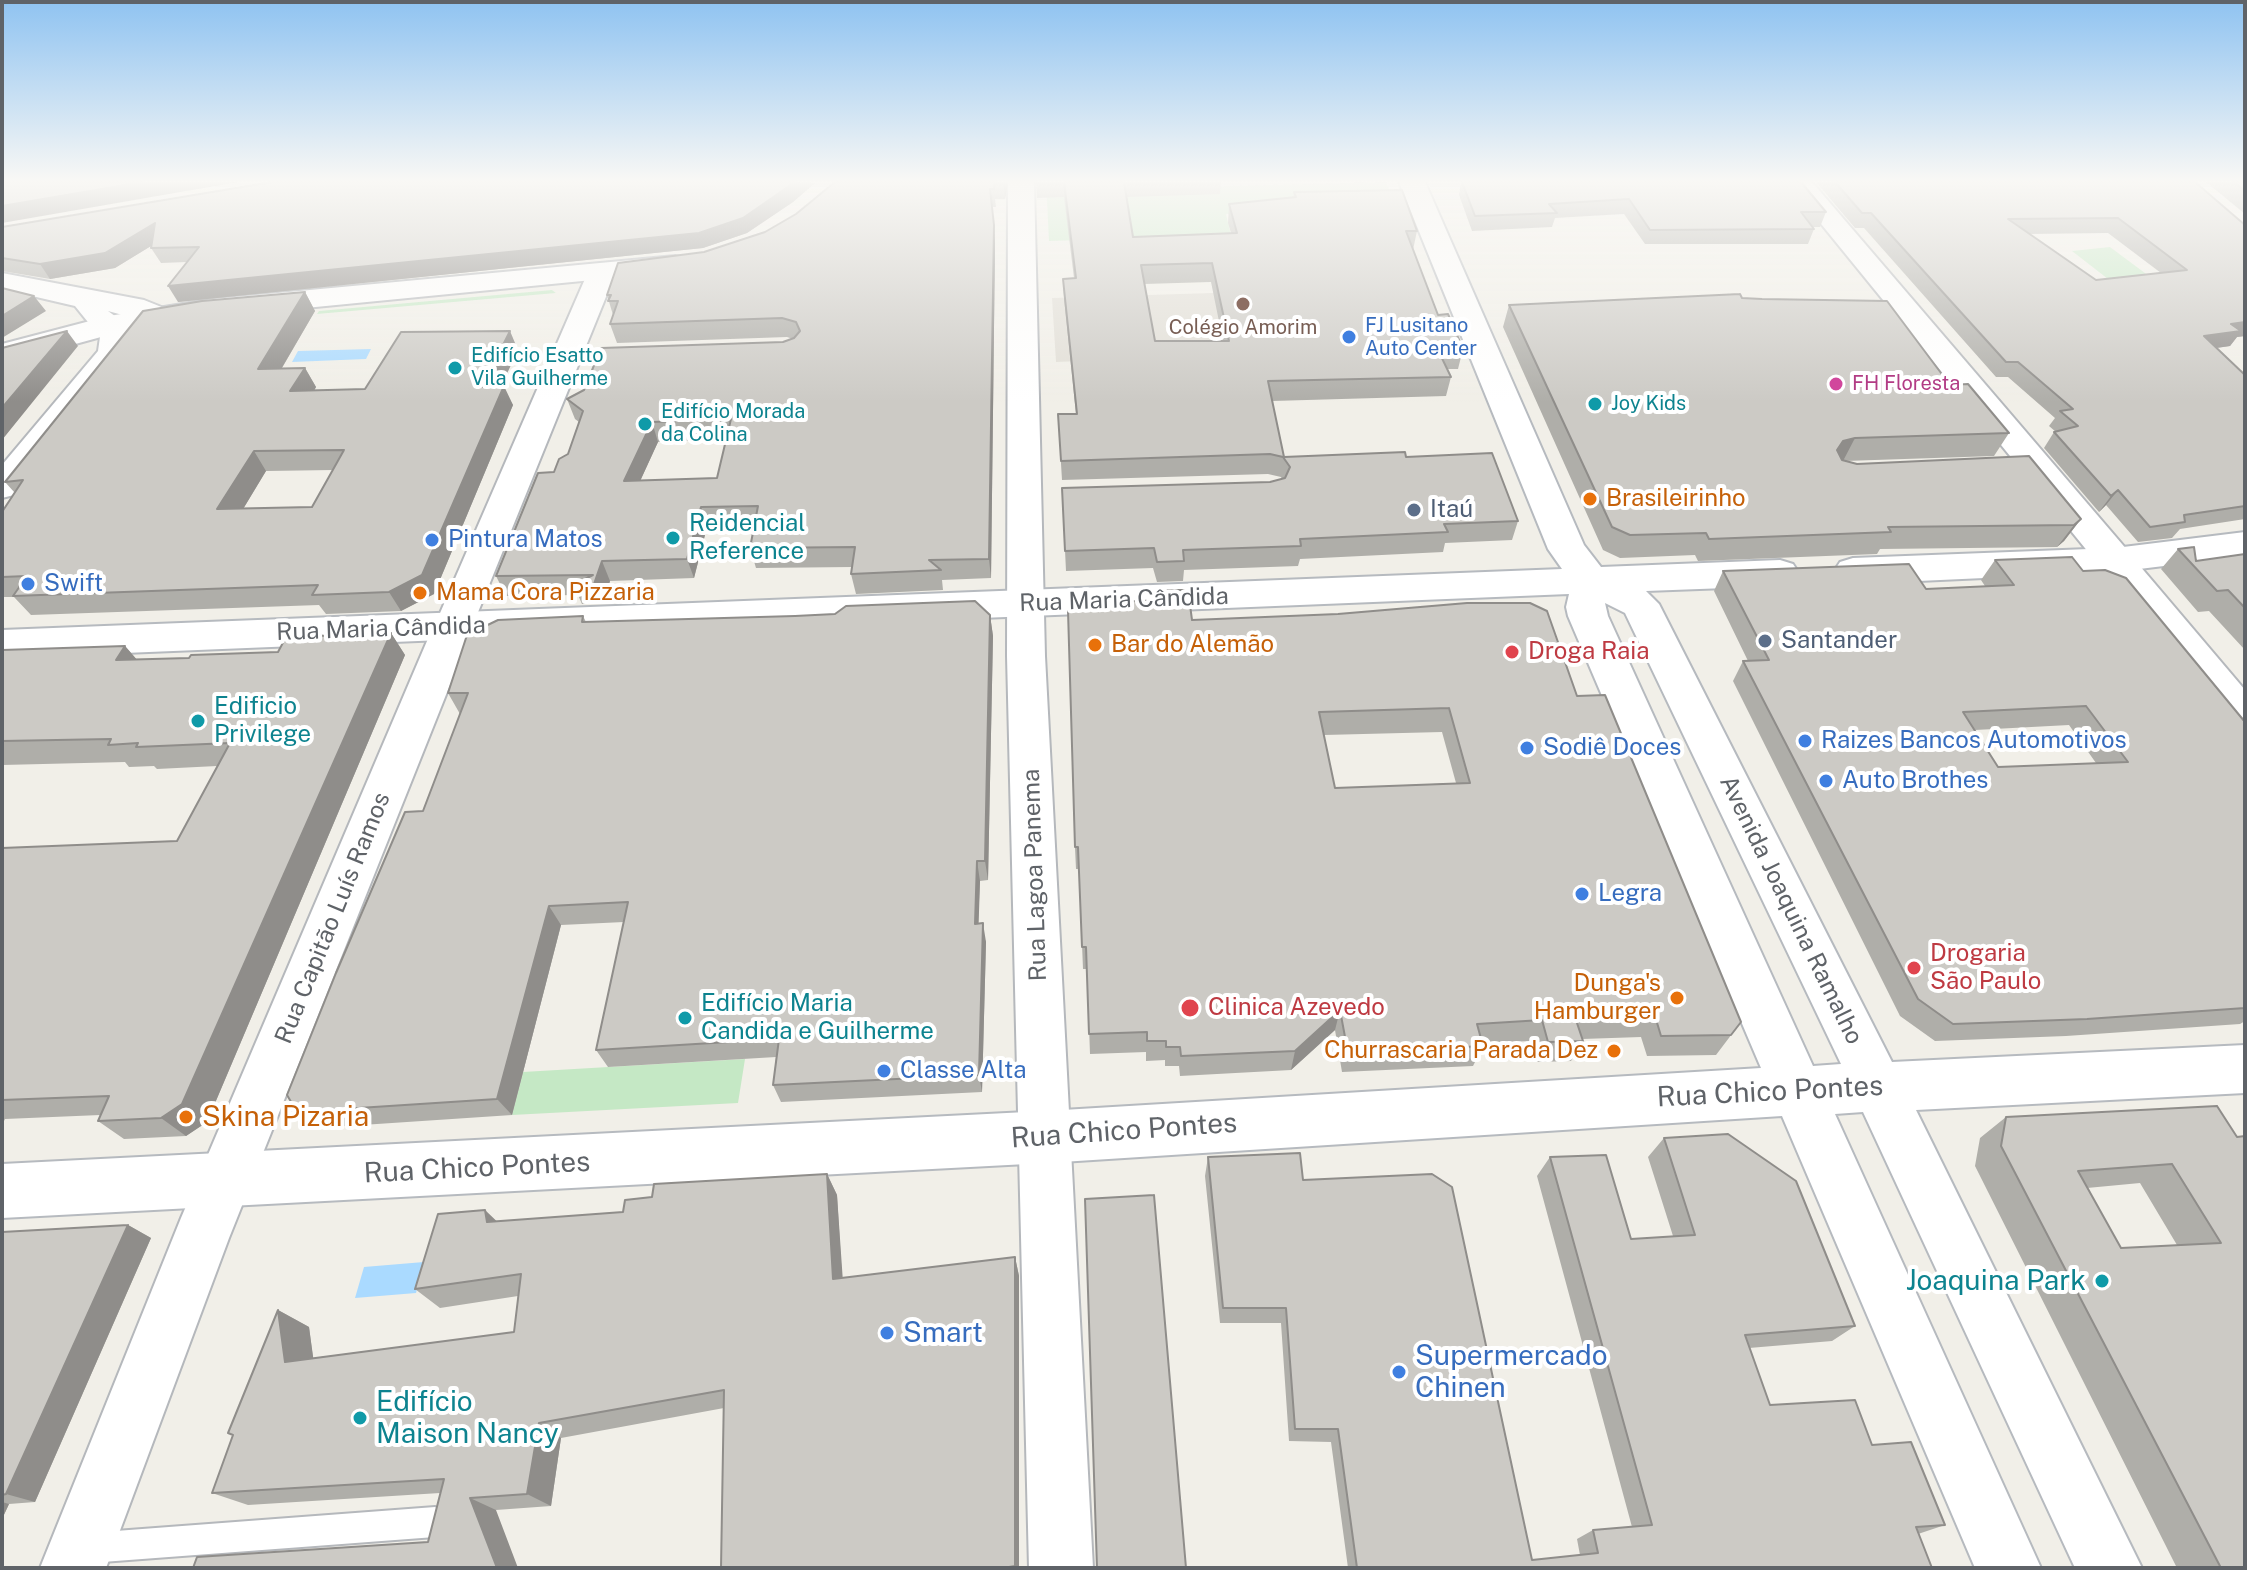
<!DOCTYPE html>
<html>
<head>
<meta charset="utf-8">
<style>
	body { margin:0 }
	#map { position:relative; width:2247px; height:1570px; overflow:hidden; background:#f1efe8; font-family:"Public Sans",sans-serif }
	canvas { display:block }
	.frame { position:absolute; inset:0; border:4px solid #5f6368; pointer-events:none }
</style>
</head>
<body>
<div id="map">
<canvas width="2247" height="1570"></canvas>
<div class="frame"></div>
</div>
<script>
const c = document.querySelector('canvas').getContext('2d');
c.lineJoin = 'round';
function paint(path, color) { c.fillStyle = color; c.fill(path, 'evenodd'); }
const toPath = rows => new Path2D(rows.map(r => 'M' + r).join(''));
function strokePath(path, color, width, dash) { c.strokeStyle = color; c.lineWidth = width; c.lineCap = dash ? 'butt' : 'round'; c.setLineDash(dash || []); c.stroke(path); }
function drawText(font, color, halo, rows, align = 'center') {
  c.font = font + ' "Public Sans",sans-serif'; c.lineWidth = 8; c.setLineDash([]); c.textBaseline = 'middle'; c.strokeStyle = halo; c.fillStyle = color; for (const [text, x, y, turn = 0] of rows) {
    c.save(); c.translate(x, y); c.rotate((+turn || 0) * Math.PI / 180); c.textAlign = isNaN(turn) ? turn : align; if (halo) c.strokeText(text, 0, 0); c.fillText(text, 0, 0); c.restore();
  }
}
const education = toPath([
	[1244,292,1254,354,1056,362,1052,298]
]);
const green = toPath([
	[1046,182,1068,190,1386,182,1396,206,1226,214,1231,235,1049,241],
	[2110,247,2157,282,2117,286,2072,251],
	[552,290,556,293,317,314,319,311],
	[745,1059,738,1103,512,1115,523,1072]
]);
const water = toPath([
	[371,349,366,359,292,362,298,351],
	[424,1262,416,1293,355,1298,364,1267]
]);
const service = toPath([
	[435,1507,445,1512,450,1522,445,1532,435,1537,89,1563,78,1559,74,1548,78,1537,89,1533,435,1507]
]);
const minor = toPath([
	[1008,182,1034,182,1045,656,1093,1568,1029,1568,1007,656,1008,182],
	[602,264,612,266,616,272,472,627,466,636,453,640,440,636,434,627,588,272,592,266,602,264],
	[2,273,144,300,169,310,174,316,169,322,159,325,108,311,119,319,130,337,128,352,14,495,2,498,2,465,98,351,100,337,75,306,2,289,2,273],
	[2115,548,2128,552,2245,690,2245,732,2231,728,2102,568,2097,560,2102,552,2115,548]
]);
const tertiary = toPath([
	[1787,182,1812,182,2128,551,2134,560,2128,569,2115,572,2102,569,1787,182],
	[675,256,685,259,690,265,685,271,213,317,112,334,2,364,2,344,109,316,213,299,675,256],
	[453,613,467,617,473,627,229,1238,106,1568,40,1568,181,1218,433,627,439,617,453,613]
]);
const secondary = toPath([
	[1399,182,1425,182,1584,545,1601,567,1780,560,1793,564,1799,573,1793,582,1780,586,1646,591,1659,604,1892,1062,2245,1045,2245,1093,1916,1110,2142,1568,2075,1568,1863,1112,1835,1114,2041,1568,1975,1568,1782,1116,1046,1163,2,1218,2,1164,1046,1111,1761,1068,1568,616,1566,607,1569,594,2,658,2,630,1562,569,1548,549,1399,182],
	[1605,603,1625,613,1841,1064,1813,1066,1608,616,1605,603],
	[2245,532,2245,556,2115,572,1853,584,1840,580,1834,571,1840,562,1853,558,2115,548,2245,532]
]);
const wall = toPath([
	[835,182,1008,182,1005,199,995,199,996,207,992,207,995,244,991,578,942,580,943,590,856,594,851,574,852,567,756,568,750,548,754,526,707,527,694,578,610,581,603,604,582,604,578,595,506,596,496,576,554,472,568,454,579,422,575,419,567,399,793,339,787,337,617,343,610,324,613,315,607,295,704,252,765,232,796,214],
	[727,439,717,478,640,481,658,442],
	[1036,182,1221,182,1220,194,1127,197,1133,237,1231,233,1228,223,1229,204,1293,198,1294,192,1417,231,1413,250,1438,315,1463,349,1458,369,1447,369,1451,377,1446,396,1272,401,1284,457,1406,457,1518,521,1512,540,1445,543,1443,552,1300,559,1298,566,1184,570,1183,581,1157,582,1153,568,1066,571,1062,488,1270,482,1282,479,1281,477,1268,474,1062,480,1058,414,1076,414,1064,298,1063,279,1074,278,1064,197,1037,198],
	[1211,282,1223,341,1155,341,1144,284],
	[1461,182,1462,182,1826,212,1820,227,1812,227,1814,229,1808,244,1645,244,1624,214,1555,218,1552,227,1472,231,1459,195],
	[1816,182,2195,182,2245,225,2245,336,2237,337,2230,346,2217,348,2245,375,2245,519,2180,529,2172,538,2138,542,2106,505,2099,512,2044,448,2054,432,2056,432,2049,426,2055,418,2008,377,1996,377,1864,228,1855,228],
	[2108,233,2161,273,2096,280,2029,234],
	[2206,182,2245,182,2245,214],
	[815,183,793,202,747,233,703,248,178,302,187,262,161,263,151,248,151,246,115,268,50,279,2,271,2,227],
	[305,292,315,311,282,368,305,368,316,387,314,391,365,389,518,350,501,386,513,405,434,594,401,611,326,614,319,605,31,615,14,597,2,597,2,512,15,493,5,482],
	[333,470,312,507,243,509,266,471],
	[1742,298,1950,385,2009,433,1994,456,1845,461,2081,519,2064,541,2057,547,1880,549,1877,554,1698,561,1695,555,1620,558,1603,550,1503,327,1509,305],
	[2178,549,2196,561,2245,554,2245,650,2209,611,2198,612,2161,569],
	[1995,560,2083,571,2245,722,2245,1021,2240,1024,2066,1036,1935,1041,1900,1016,1733,681,1743,661,1748,661,1714,591,1723,571,1926,589,1985,586,1981,580],
	[2069,725,2096,763,1998,767,1975,730],
	[1166,590,1192,620,1577,696,1741,1022,1716,1055,1647,1056,1641,1037,1582,1039,1583,1041,1571,1061,1537,1062,1531,1041,1482,1043,1483,1046,1473,1066,1342,1072,1335,1030,1291,1070,1180,1076,1179,1066,1165,1066,1165,1060,1146,1061,1146,1052,1090,1054,1087,969,1083,969,1079,869,1076,869,1075,847,1165,600],
	[1442,732,1456,783,1335,788,1324,735],
	[990,615,993,636,988,880,980,881,978,924,986,942,982,1092,781,1102,773,1085,776,1057,608,1067,596,1050,624,922,561,925,512,1115,317,1128,297,1112,423,811,460,714,448,693,583,616,586,622],
	[391,633,405,655,207,1122,186,1136,124,1139,98,1121,100,1115,5,1119,2,1125,2,848,177,841,217,766,157,769,154,766,129,767,125,762,2,765,2,650,125,646,137,660,189,658,278,652,323,636],
	[2006,1117,2237,1137,2245,1568,2177,1568,1975,1166,1980,1138],
	[2140,1183,2177,1245,2121,1248,2087,1188],
	[1664,1138,1855,1326,1832,1341,1749,1348,1770,1405,1872,1445,1945,1525,1918,1534,1932,1568,1348,1568,1331,1442,1289,1441,1281,1323,1220,1323,1205,1176,1208,1157,1303,1180,1532,1560,1580,1555,1577,1539,1593,1530,1632,1527,1537,1176,1550,1157,1631,1239,1673,1236,1648,1157],
	[827,1174,837,1195,842,1278,1015,1257,1019,1276,1019,1568,721,1568,724,1408,561,1438,551,1506,496,1510,428,1542,440,1493,248,1505,212,1493,278,1310,309,1327,313,1358,514,1332,518,1296,440,1308,415,1289,497,1222,623,1212,652,1197],
	[128,1225,151,1238,35,1502,9,1504,2,1519,2,1232]
]);
const shadedWall = toPath([
	[143,182,238,182,2,223,2,206],
	[795,182,815,183,793,202,747,233,703,248,178,302,168,286],
	[1004,182,1008,182,1005,199],
	[155,223,164,238,115,268,50,279,40,264],
	[994,225,995,244,991,578,989,559],
	[305,292,315,311,270,388,258,369],
	[34,296,46,311,2,338,2,316],
	[2245,322,2245,336,2237,337,2230,346,2193,351,2204,336,2231,324],
	[67,331,78,346,2,440,2,408],
	[510,331,518,350,491,407,482,387],
	[305,368,316,387,302,411,290,391],
	[504,386,513,405,434,594,401,611,389,592],
	[652,422,658,442,631,501,624,481],
	[1855,438,1843,461,1825,472,1837,450,1843,441],
	[254,451,266,471,231,529,217,509],
	[2118,490,2106,505,2099,512,2111,496],
	[701,507,707,527,694,578,687,559],
	[2081,519,2064,541,2057,547,2074,525],
	[602,561,610,581,603,604,594,584],
	[990,615,993,636,988,880,985,861],
	[316,625,331,648,293,637],
	[391,633,405,655,207,1122,186,1136,161,1118],
	[125,646,145,669,116,660],
	[977,861,980,881,978,942,975,924],
	[549,906,561,925,512,1115,497,1099],
	[983,923,986,942,982,1092,979,1075],
	[1340,1010,1335,1030,1291,1070,1295,1051],
	[827,1174,837,1195,844,1297,833,1279],
	[485,1210,507,1231,487,1222],
	[128,1225,151,1238,35,1502,6,1494],
	[1015,1257,1019,1276,1019,1568,1016,1568,1015,1566],
	[278,1310,309,1327,316,1378,285,1362],
	[539,1423,561,1438,551,1506,527,1494],
	[470,1498,496,1510,518,1568,497,1568],
	[2,1502,9,1504,2,1519]
]);
const building = toPath([
	[2,182,143,182,2,206,2,182],
	[272,182,795,182,743,218,699,233,168,286,199,247,151,248,155,223,105,253,40,264,2,258,2,227,272,182],
	[835,182,994,182,994,189,990,189,994,225,989,559,929,560,941,570,851,574,855,547,750,548,758,506,701,507,687,559,602,561,594,584,573,585,593,575,496,576,538,473,554,472,559,459,568,454,583,411,567,399,584,390,601,348,783,342,794,338,800,331,796,322,782,318,610,324,618,301,608,301,611,295,607,295,618,263,704,252,765,232,796,214,835,182],
	[731,419,717,478,624,481,652,422,731,419],
	[1064,182,1124,182,1133,237,1237,233,1229,204,1296,197,1294,192,1402,190,1417,231,1406,231,1438,315,1448,314,1463,349,1438,350,1451,377,1268,381,1284,457,1405,452,1406,457,1492,453,1518,521,1444,524,1448,532,1300,539,1301,546,1183,550,1184,561,1157,562,1154,548,1065,551,1062,488,1270,482,1285,478,1290,467,1283,457,1270,454,1061,461,1058,414,1077,414,1063,279,1076,278,1064,182],
	[1212,263,1229,341,1155,341,1141,265,1212,263],
	[1462,182,1801,182,1826,212,1801,212,1814,229,1650,230,1629,199,1549,204,1557,213,1475,216,1462,182],
	[1835,182,2195,182,2245,225,2245,322,2231,324,2241,331,2204,336,2245,375,2245,506,2184,515,2185,522,2150,527,2118,490,2111,496,2054,432,2078,426,2060,411,2073,409,2018,362,2006,362,1871,213,1862,213,1835,182],
	[2118,218,2187,270,2096,280,2008,219,2118,218],
	[2234,182,2245,182,2245,191,2234,182],
	[2,288,34,296,2,316,2,288],
	[305,292,258,369,305,368,290,391,365,389,401,332,510,331,482,387,504,386,422,575,389,592,312,595,318,585,13,596,27,576,2,577,2,512,23,480,5,482,143,311,202,301,305,292],
	[344,450,312,507,217,509,254,451,344,450],
	[1740,294,1742,298,1762,299,1887,301,1950,385,1968,384,2009,433,1855,438,1843,441,1837,450,1842,460,1857,464,2029,456,2081,519,2074,525,1888,527,1891,532,1709,539,1706,533,1630,535,1612,527,1509,305,1740,294],
	[67,331,2,408,2,348,67,331],
	[2194,547,2196,561,2245,554,2245,608,2228,590,2217,591,2178,549,2194,547],
	[2072,557,2083,571,2105,570,2126,578,2245,722,2245,1008,2087,1019,1953,1024,1918,999,1743,661,1769,660,1723,571,1909,564,1926,589,2014,585,1995,560,2072,557],
	[2086,706,2128,762,1998,767,1963,712,2086,706],
	[1166,590,1188,590,1192,620,1338,614,1467,603,1530,603,1547,611,1577,696,1605,695,1741,1022,1731,1035,1661,1036,1655,1016,1576,1020,1583,1041,1548,1042,1542,1020,1477,1024,1483,1046,1348,1053,1340,1010,1295,1051,1181,1056,1180,1047,1166,1047,1166,1041,1147,1041,1147,1032,1089,1034,1086,947,1082,947,1078,847,1075,847,1068,611,1078,603,1168,600,1166,590],
	[1449,708,1470,783,1335,788,1319,712,1449,708],
	[975,601,990,615,985,861,977,861,975,924,983,923,979,1075,773,1085,779,1039,596,1050,628,902,549,906,497,1099,297,1112,287,1095,336,973,405,812,423,811,468,693,448,693,467,635,498,620,583,616,582,622,795,616,835,614,846,606,975,601],
	[316,625,293,637,391,633,182,1104,161,1118,98,1121,109,1096,2,1100,2,848,177,841,230,743,136,747,138,743,108,745,111,739,2,741,2,650,125,646,116,660,189,658,191,655,278,652,292,626,316,625],
	[2217,1106,2237,1137,2245,1136,2245,1568,2221,1568,2001,1146,2006,1117,2217,1106],
	[2172,1164,2221,1243,2121,1248,2078,1171,2172,1164],
	[1728,1134,1796,1181,1855,1326,1745,1335,1770,1405,1855,1400,1872,1445,1911,1442,1945,1525,1916,1527,1932,1568,1357,1568,1338,1429,1295,1429,1286,1308,1223,1308,1208,1157,1300,1153,1303,1180,1432,1174,1452,1187,1532,1560,1598,1553,1593,1530,1652,1525,1550,1157,1606,1155,1631,1239,1695,1235,1664,1138,1728,1134],
	[827,1174,833,1279,1015,1257,1015,1566,1003,1568,721,1568,724,1390,539,1423,527,1494,470,1498,497,1568,193,1568,197,1557,428,1542,444,1479,212,1493,233,1435,228,1433,278,1310,285,1362,514,1332,521,1274,415,1289,438,1214,485,1210,487,1222,623,1212,625,1200,652,1197,654,1184,827,1174],
	[1154,1195,1186,1568,1097,1568,1085,1199,1154,1195],
	[128,1225,6,1494,2,1495,2,1232,128,1225]
]);
const markers = [
	[1243,304,8,"#8d6e63"],
	[1349,337,8,"#3f7fe0"],
	[455,368,8,"#0f9aa8"],
	[1836,384,8,"#d1479c"],
	[1595,404,8,"#0f9aa8"],
	[645,424,8,"#0f9aa8"],
	[1590,499,8,"#e8710a"],
	[1414,510,8,"#5c6f8a"],
	[673,538,8,"#0f9aa8"],
	[432,540,8,"#3f7fe0"],
	[28,584,8,"#3f7fe0"],
	[420,593,8,"#e8710a"],
	[1765,641,8,"#5c6f8a"],
	[1095,645,8,"#e8710a"],
	[1512,652,8,"#e0444e"],
	[198,721,8,"#0f9aa8"],
	[1805,741,8,"#3f7fe0"],
	[1527,748,8,"#3f7fe0"],
	[1826,781,8,"#3f7fe0"],
	[1582,894,8,"#3f7fe0"],
	[1914,968,8,"#e0444e"],
	[1677,998,8,"#e8710a"],
	[1190,1008,10,"#e0444e"],
	[685,1018,8,"#0f9aa8"],
	[1614,1051,8,"#e8710a"],
	[884,1071,8,"#3f7fe0"],
	[186,1117,8,"#e8710a"],
	[2102,1281,8,"#0f9aa8"],
	[887,1333,8,"#3f7fe0"],
	[1399,1372,8,"#3f7fe0"],
	[360,1418,8,"#0f9aa8"]
];
const farShopnames = [
	["FJ Lusitano",1365,326],
	["Auto Center",1365,349]
];
const farEducationnames = [
	["Colégio Amorim",1243,328]
];
const farCulturenames = [
	["Edifício Esatto",471,356],
	["Vila Guilherme",471,379],
	["Joy Kids",1611,404],
	["Edifício Morada",661,412],
	["da Colina",661,435]
];
const farHotelnames = [
	["FH Floresta",1852,384]
];
const foodNames = [
	["Brasileirinho",1606,499],
	["Mama Cora Pizzaria",436,593],
	["Bar do Alemão",1111,645],
	["Dunga's",1661,984,"right"],
	["Hamburger",1661,1012,"right"],
	["Churrascaria Parada Dez",1598,1051,"right"]
];
const serviceNames = [
	["Itaú",1430,510],
	["Santander",1781,641]
];
const cultureNames = [
	["Reidencial",689,524],
	["Reference",689,552],
	["Edificio",214,707],
	["Privilege",214,735],
	["Edifício Maria",701,1004],
	["Candida e Guilherme",701,1032]
];
const shopNames = [
	["Pintura Matos",448,540],
	["Swift",44,584],
	["Raizes Bancos Automotivos",1821,741],
	["Sodiê Doces",1543,748],
	["Auto Brothes",1842,781],
	["Legra",1598,894],
	["Classe Alta",900,1071]
];
const streetNames = [
	["Rua Maria Cândida",1124,600,-2],
	["Rua Maria Cândida",381,629,-2],
	["Rua Lagoa Panema",1035,875,-92],
	["Avenida Joaquina Ramalho",1791,910,64],
	["Rua Capitão Luís Ramos",333,918,-68]
];
const healthNames = [
	["Droga Raia",1528,652],
	["Drogaria",1930,954],
	["São Paulo",1930,982],
	["Clinica Azevedo",1208,1008]
];
const nearStreetnames = [
	["Rua Chico Pontes",1770,1092,-3],
	["Rua Chico Pontes",1124,1131,-4],
	["Rua Chico Pontes",477,1168,-3]
];
const nearFoodnames = [
	["Skina Pizaria",202,1117]
];
const nearCulturenames = [
	["Joaquina Park",2086,1281],
	["Edifício",376,1402,"left"],
	["Maison Nancy",376,1434,"left"]
];
const nearShopnames = [
	["Smart",903,1333],
	["Supermercado",1415,1356],
	["Chinen",1415,1388]
];
paint(education, '#e1ded6');
paint(green, '#c5e8c5');
paint(water, '#aadaff');
strokePath(service, '#b5b8bc', 4);
strokePath(minor, '#b5b8bc', 4);
strokePath(tertiary, '#b5b8bc', 4);
strokePath(secondary, '#b6babf', 4);
paint(service, '#fff');
paint(minor, '#fff');
paint(tertiary, '#fff');
paint(secondary, '#fff');
paint(wall, '#afaea9');
paint(shadedWall, '#8f8d8a');
paint(building, '#cccac5');
strokePath(building, '#8f8d8a', 2);
const sky = c.createLinearGradient(0, 0, 0, 402);
sky.addColorStop(0, '#8fc3f1');
sky.addColorStop(0.45, '#f9f8f5');
sky.addColorStop(1, '#f9f8f500');
c.fillStyle = sky;
c.fillRect(0, 0, 2247, 402);
for (const [x, y, r, color] of markers) { const dot = new Path2D(); dot.arc(x, y, r, 0, 2 * Math.PI); c.fillStyle = color; c.fill(dot); strokePath(dot, '#fff', 3); }
drawText('20px', '#366cbe', '#fff', farShopnames, 'left');
drawText('20px', '#785e54', '#fff', farEducationnames);
drawText('20px', '#0d838f', '#fff', farCulturenames, 'left');
drawText('20px', '#b23c85', '#fff', farHotelnames, 'left');
drawText('24px', '#c56008', '#fff', foodNames, 'left');
drawText('24px', '#4e5e75', '#fff', serviceNames, 'left');
drawText('24px', '#0d838f', '#fff', cultureNames, 'left');
drawText('24px', '#366cbe', '#fff', shopNames, 'left');
drawText('24px', '#5f6368', '#fff', streetNames);
drawText('24px', '#be3a42', '#fff', healthNames, 'left');
drawText('28px', '#5f6368', '#fff', nearStreetnames);
drawText('28px', '#c56008', '#fff', nearFoodnames, 'left');
drawText('28px', '#0d838f', '#fff', nearCulturenames, 'right');
drawText('28px', '#366cbe', '#fff', nearShopnames, 'left');
</script>
</body>
</html>
